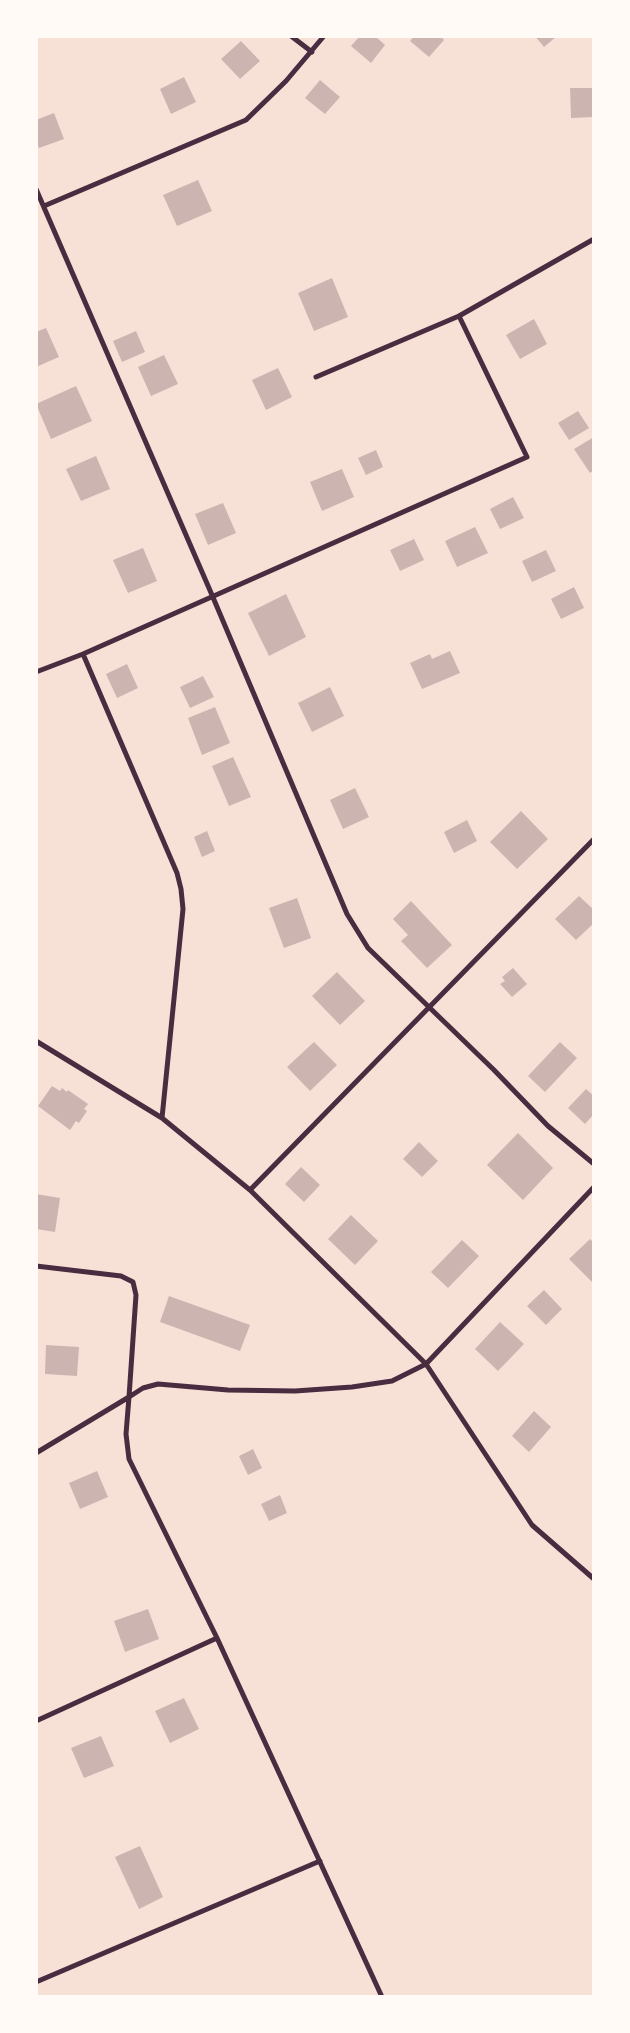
<!DOCTYPE html>
<html>
<head>
<meta charset="utf-8">
<style>
	body { margin:0 }
	#map { position:relative; width:630px; height:2033px; overflow:hidden; background:#f7e1d7; font-family:"Noto Sans",sans-serif }
	canvas { display:block }
	.frame { position:absolute; inset:0; border:38px solid #fffaf5; pointer-events:none }
</style>
</head>
<body>
<div id="map">
<canvas width="630" height="2033"></canvas>
<div class="frame"></div>
</div>
<script>
const c = document.querySelector('canvas').getContext('2d');
c.lineJoin = 'round';
function paint(path, color) { c.fillStyle = color; c.fill(path, 'evenodd'); }
const toPath = rows => new Path2D(rows.map(r => 'M' + r).join(''));
function strokePath(path, color, width, dash) { c.strokeStyle = color; c.lineWidth = width; c.lineCap = dash ? 'butt' : 'round'; c.setLineDash(dash || []); c.stroke(path); }
const building = toPath([
	[360,36,375,36,385,45,371,63,351,46],
	[414,36,440,36,444,40,429,57,410,41],
	[535,36,557,36,544,47],
	[241,41,260,61,240,79,221,59],
	[184,77,196,102,171,114,160,89],
	[320,80,340,97,325,114,305,98],
	[570,88,594,88,594,117,571,118],
	[54,113,64,139,39,148,36,142,36,120],
	[198,180,212,211,177,226,163,195],
	[332,278,348,317,314,331,298,293],
	[534,319,547,344,520,359,506,335],
	[46,328,59,357,36,367,36,332],
	[136,331,145,352,122,362,113,341],
	[164,355,178,384,151,396,138,367],
	[278,368,292,397,266,410,252,380],
	[76,386,92,421,51,439,36,404],
	[578,411,589,428,569,440,558,423],
	[594,437,594,470,590,473,574,449],
	[376,450,383,467,366,475,358,458],
	[96,456,110,489,81,501,66,469],
	[342,469,354,497,322,511,310,482],
	[513,497,524,518,500,529,490,509],
	[223,503,236,533,208,545,195,514],
	[475,527,488,553,457,567,445,541],
	[414,539,424,560,400,571,390,550],
	[143,548,157,581,128,593,113,560],
	[546,550,556,571,532,582,522,561],
	[574,587,584,608,561,619,551,599],
	[286,594,306,637,269,656,248,613],
	[450,651,460,673,422,689,410,663,430,654,432,659],
	[127,664,138,688,117,698,106,674],
	[203,676,214,697,190,708,180,687],
	[330,687,344,716,312,732,298,703],
	[215,707,230,743,202,755,188,718],
	[233,757,251,797,229,806,212,766],
	[355,788,369,817,343,829,330,800],
	[521,811,548,839,517,869,490,842],
	[467,820,477,841,454,853,444,832],
	[207,831,215,851,202,857,194,837],
	[579,896,594,910,594,923,576,940,555,919],
	[297,898,311,938,284,948,269,908],
	[411,901,452,945,427,968,401,941,408,935,393,919],
	[513,968,527,984,512,997,500,984,505,981,502,977],
	[337,972,365,1001,340,1025,312,996],
	[314,1042,337,1065,310,1091,287,1067],
	[560,1042,577,1058,545,1092,528,1076],
	[52,1086,60,1091,62,1088,67,1092,68,1090,88,1104,84,1109,87,1111,79,1123,76,1121,70,1130,38,1106],
	[586,1089,594,1096,594,1114,585,1124,568,1108],
	[518,1133,553,1168,523,1200,487,1165],
	[419,1142,438,1161,422,1177,403,1159],
	[301,1167,320,1185,304,1202,285,1184],
	[36,1194,60,1198,55,1232,36,1229],
	[351,1215,378,1241,355,1265,328,1239],
	[590,1239,594,1243,592,1282,569,1259],
	[462,1240,479,1256,448,1288,431,1272],
	[544,1290,562,1309,546,1325,527,1306],
	[169,1296,250,1325,240,1351,160,1322],
	[500,1322,524,1344,498,1371,475,1349],
	[46,1345,79,1347,77,1376,45,1374],
	[534,1411,551,1427,529,1452,512,1436],
	[253,1449,262,1468,248,1475,239,1456],
	[97,1471,108,1497,80,1509,69,1483],
	[280,1495,287,1513,269,1521,261,1504],
	[148,1609,159,1639,125,1652,114,1621],
	[184,1698,199,1729,170,1743,155,1711],
	[101,1736,114,1766,84,1778,71,1748],
	[140,1846,163,1897,139,1909,115,1857]
]);
const minor = toPath([
	[291,36,312,52],
	[36,189,212,595,347,914,368,948,494,1070,548,1126,594,1164],
	[44,206,246,120,286,81,324,36],
	[316,377,459,316,594,239],
	[83,654,177,873,181,889,183,909,162,1118],
	[36,672,83,654,527,457,459,316],
	[36,1041,162,1118,250,1190,426,1364,532,1525,594,1579],
	[250,1190,594,839],
	[36,1266,121,1276,133,1282,136,1295,129,1397,36,1453],
	[36,1721,217,1638],
	[36,1982,320,1861],
	[382,1997,217,1638,129,1459,126,1434,129,1397,143,1388,158,1384,228,1390,295,1391,352,1387,392,1381,426,1364,594,1187]
]);
paint(building, '#ccb4b1');
strokePath(minor, '#4a2c40', 5);
</script>
</body>
</html>
